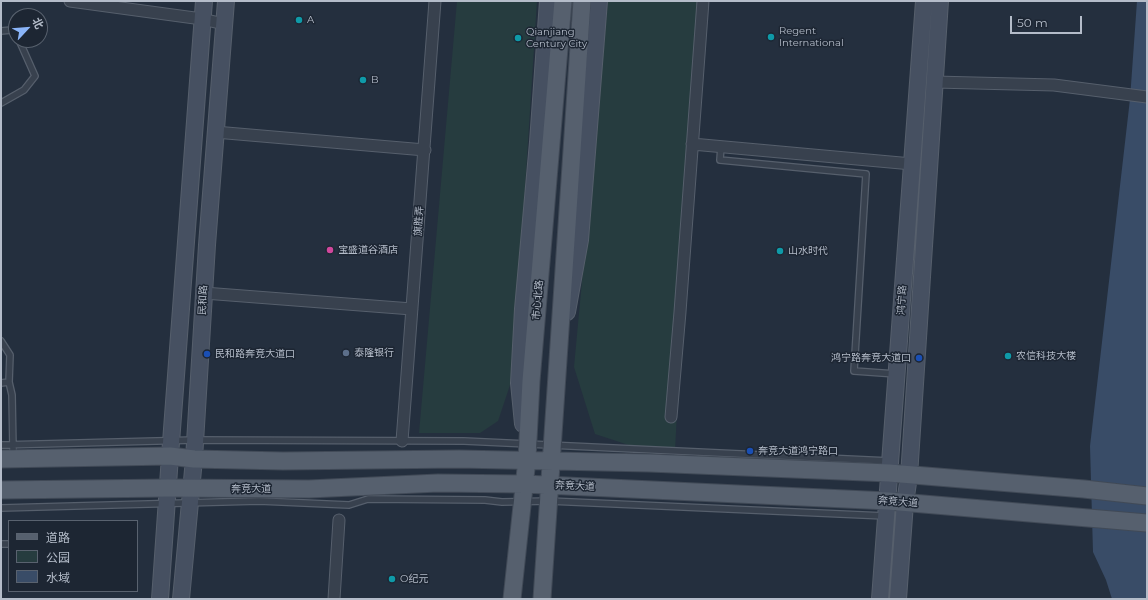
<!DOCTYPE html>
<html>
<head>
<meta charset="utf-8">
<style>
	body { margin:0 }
	#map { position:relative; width:1148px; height:600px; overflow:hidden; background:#242f3e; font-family:Montserrat,"Noto Sans SC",sans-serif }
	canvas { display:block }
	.frame { position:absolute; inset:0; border:2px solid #b4bcc9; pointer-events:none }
	.legend { position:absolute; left:8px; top:520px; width:130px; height:72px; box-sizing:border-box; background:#1d2633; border:1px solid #59626f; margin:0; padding:5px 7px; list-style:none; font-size:12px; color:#b4bcc9 }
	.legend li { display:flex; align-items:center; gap:8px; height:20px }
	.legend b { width:20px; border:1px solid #59626f }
	.north { position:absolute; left:8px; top:8px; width:40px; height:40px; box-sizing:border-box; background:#1d2633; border:1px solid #59626f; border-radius:50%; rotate:64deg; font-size:11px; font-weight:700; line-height:16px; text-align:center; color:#b4bcc9 }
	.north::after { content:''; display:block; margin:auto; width:14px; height:18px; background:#8ab4f8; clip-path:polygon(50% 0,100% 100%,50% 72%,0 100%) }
	.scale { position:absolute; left:1010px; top:16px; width:72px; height:18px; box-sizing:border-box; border:2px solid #b4bcc9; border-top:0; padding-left:5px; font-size:12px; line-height:14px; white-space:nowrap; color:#b4bcc9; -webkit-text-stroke:3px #1d2633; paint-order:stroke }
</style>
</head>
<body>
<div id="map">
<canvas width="1148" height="600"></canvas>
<div class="frame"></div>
<ul class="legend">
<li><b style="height:5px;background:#56606e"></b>道路</li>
<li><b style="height:11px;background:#263c3f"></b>公园</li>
<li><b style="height:11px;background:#394c67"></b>水域</li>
</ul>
<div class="north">北</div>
<div class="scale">50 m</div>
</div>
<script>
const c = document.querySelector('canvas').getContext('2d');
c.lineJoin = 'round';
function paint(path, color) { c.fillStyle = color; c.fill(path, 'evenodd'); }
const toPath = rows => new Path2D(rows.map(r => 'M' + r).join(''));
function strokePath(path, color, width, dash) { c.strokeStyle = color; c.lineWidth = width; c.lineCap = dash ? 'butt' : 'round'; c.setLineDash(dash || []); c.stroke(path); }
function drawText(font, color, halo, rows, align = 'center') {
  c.font = font + ' Montserrat,"Noto Sans SC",sans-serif'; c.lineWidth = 3; c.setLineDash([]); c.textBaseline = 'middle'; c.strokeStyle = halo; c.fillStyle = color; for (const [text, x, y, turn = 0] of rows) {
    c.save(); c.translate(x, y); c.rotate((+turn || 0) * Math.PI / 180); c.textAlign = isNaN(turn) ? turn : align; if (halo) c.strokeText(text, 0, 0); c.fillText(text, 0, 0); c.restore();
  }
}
const green = toPath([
	[457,1,537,1,513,376,498,421,480,433,419,433],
	[608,1,698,1,675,451,650,452,595,434,574,367]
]);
const water = toPath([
	[1137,1,1147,1,1147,599,1112,599,1106,580,1093,552,1090,446,1130,99]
]);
const service = toPath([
	[1,31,12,30,16,36],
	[1,103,24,90,35,76,19,40],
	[721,146,720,160,866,174,854,371,896,374],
	[1,341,10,355,9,382,12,395,13,449],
	[1,383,9,382],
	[1,445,195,440,464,441,890,461],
	[1,508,259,501,349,505,368,499,485,500,502,502,549,501,885,516],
	[1,544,9,544]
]);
const minor = toPath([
	[70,1,202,19,224,24],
	[935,82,1054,85,1147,97],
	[215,132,425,150],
	[692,144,912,164],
	[204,293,412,309],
	[671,417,680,312,703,1],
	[402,441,435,1],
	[334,599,339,520]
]);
const secondary = toPath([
	[567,312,580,240,599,1],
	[523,424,519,383,523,309,538,142,548,1],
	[160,599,170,456,204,1],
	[181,599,194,459,207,245,226,1],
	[880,599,924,1],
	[898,599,905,503,909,476,940,1]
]);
const primary = toPath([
	[1,459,170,456,194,459,283,461,459,459,649,463,889,473,1084,489,1147,496],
	[1,490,168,488,309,489,438,483,524,484,888,501,1147,523],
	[512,599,527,459,531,381,563,1],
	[542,599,582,1]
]);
const markers = [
	[299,20,4,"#0f9aa8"],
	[771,37,4,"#0f9aa8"],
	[518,38,4,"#0f9aa8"],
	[363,80,4,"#0f9aa8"],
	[330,250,4,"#d1479c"],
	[780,251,4,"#0f9aa8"],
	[346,353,4,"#5c6f8a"],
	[207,354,4,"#1a4fb4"],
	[1008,356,4,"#0f9aa8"],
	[919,358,4,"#1a4fb4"],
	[750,451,4,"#1a4fb4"],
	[392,579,4,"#0f9aa8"]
];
const poiNames = [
	["A",307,20],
	["Regent",779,31],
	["International",779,43],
	["Qianjiang",526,32],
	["Century City",526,44],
	["B",371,80],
	["宝盛道谷酒店",338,250],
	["山水时代",788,251],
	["泰隆银行",354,353],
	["民和路奔竞大道口",215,354],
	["农信科技大楼",1016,356],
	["鸿宁路奔竞大道口",911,358,"right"],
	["奔竞大道鸿宁路口",758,451],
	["O纪元",400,579]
];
const streetNames = [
	["旗胜弄",419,221,-86],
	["民和路",203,300,-87],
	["市心北路",538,300,-85],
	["鸿宁路",902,300,-86],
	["奔竞大道",575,486,3],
	["奔竞大道",251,489],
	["奔竞大道",898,502,5]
];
paint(green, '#263c3f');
paint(water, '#394c67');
strokePath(service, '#565f6c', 8);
strokePath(minor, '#565f6c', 13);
strokePath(secondary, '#565f6c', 18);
strokePath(primary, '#414a57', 19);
strokePath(service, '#38414e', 5.5);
strokePath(minor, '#38414e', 11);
strokePath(secondary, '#465061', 16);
strokePath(primary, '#56606e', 17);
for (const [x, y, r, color] of markers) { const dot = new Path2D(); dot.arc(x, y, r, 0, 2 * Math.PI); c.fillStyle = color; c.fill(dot); strokePath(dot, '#1d2633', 1.5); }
drawText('10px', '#b4bcc9', '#1d2633', poiNames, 'left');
drawText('10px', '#b4bcc9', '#1d2633', streetNames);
</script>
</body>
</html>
